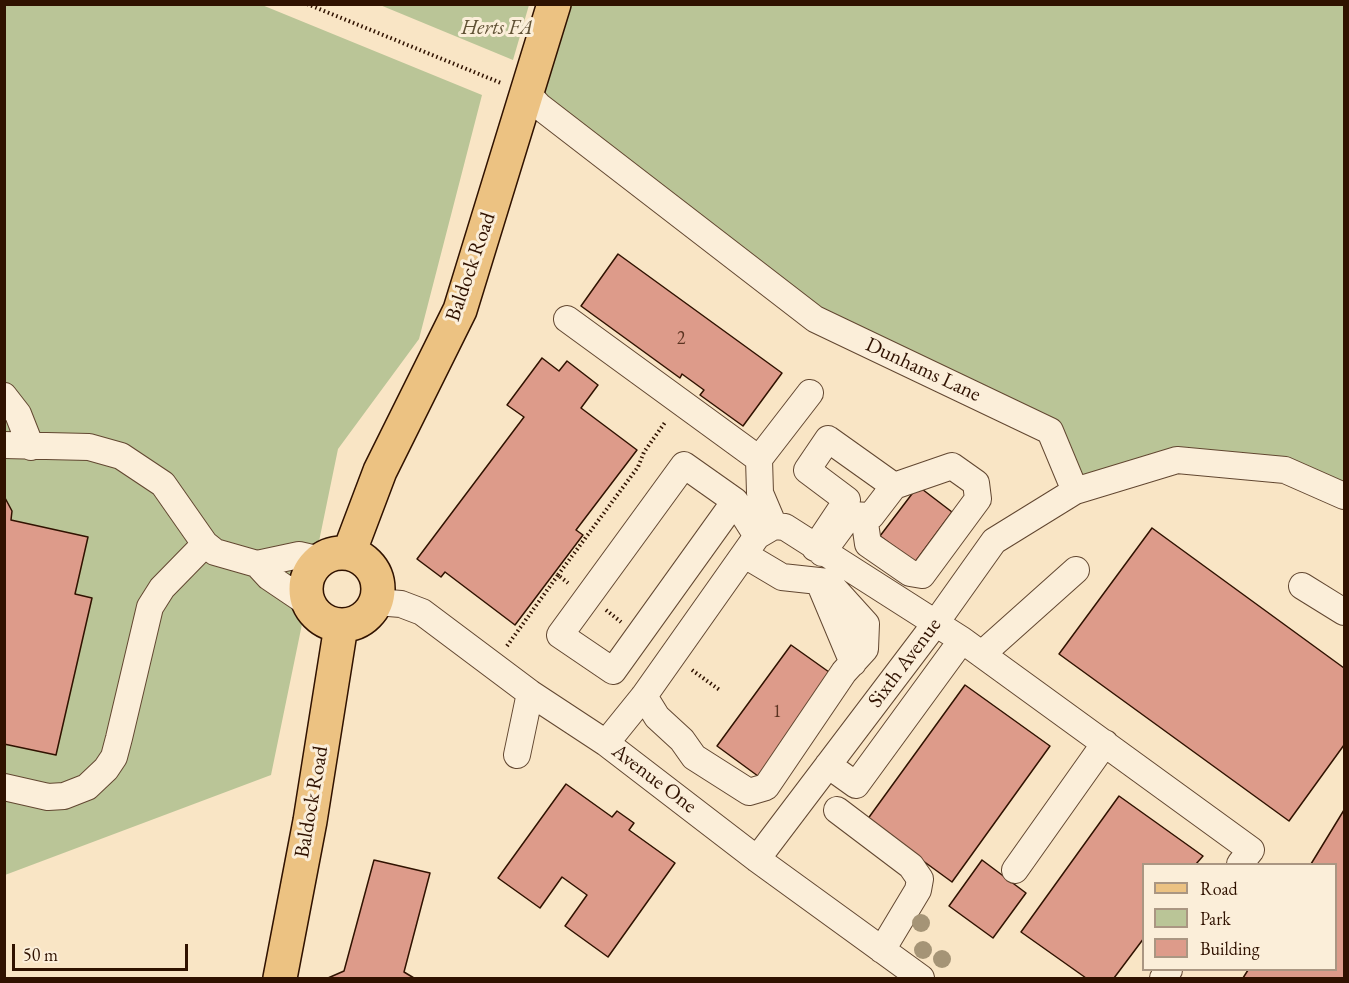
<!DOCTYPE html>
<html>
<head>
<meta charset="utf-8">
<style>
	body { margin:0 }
	#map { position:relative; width:1349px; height:983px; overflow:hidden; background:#f9e5c5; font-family:"EB Garamond",serif }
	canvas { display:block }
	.frame { position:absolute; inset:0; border:6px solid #301200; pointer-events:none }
	.legend { position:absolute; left:1142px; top:863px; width:195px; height:108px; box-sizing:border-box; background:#fbeed9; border:2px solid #aa9682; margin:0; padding:8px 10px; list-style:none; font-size:18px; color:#301200 }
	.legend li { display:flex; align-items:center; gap:12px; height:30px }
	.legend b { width:30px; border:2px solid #aa9682 }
	.scale { position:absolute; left:12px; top:944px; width:176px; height:27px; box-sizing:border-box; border:3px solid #301200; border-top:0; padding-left:8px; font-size:18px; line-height:21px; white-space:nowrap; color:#301200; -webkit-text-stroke:4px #fbeed9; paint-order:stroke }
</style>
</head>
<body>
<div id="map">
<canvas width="1349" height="983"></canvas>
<div class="frame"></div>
<ul class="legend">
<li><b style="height:8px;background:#ecc282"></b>Road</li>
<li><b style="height:16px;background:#bac597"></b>Park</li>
<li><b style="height:16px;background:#dd9b8a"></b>Building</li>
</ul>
<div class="scale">50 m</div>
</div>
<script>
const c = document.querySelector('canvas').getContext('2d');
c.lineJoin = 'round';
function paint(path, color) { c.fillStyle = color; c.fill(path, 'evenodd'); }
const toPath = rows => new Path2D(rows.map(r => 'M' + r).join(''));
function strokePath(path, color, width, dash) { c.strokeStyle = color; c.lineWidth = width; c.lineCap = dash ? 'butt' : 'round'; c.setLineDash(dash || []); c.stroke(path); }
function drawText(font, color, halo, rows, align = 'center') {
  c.font = font + ' "EB Garamond",serif'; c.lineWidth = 6; c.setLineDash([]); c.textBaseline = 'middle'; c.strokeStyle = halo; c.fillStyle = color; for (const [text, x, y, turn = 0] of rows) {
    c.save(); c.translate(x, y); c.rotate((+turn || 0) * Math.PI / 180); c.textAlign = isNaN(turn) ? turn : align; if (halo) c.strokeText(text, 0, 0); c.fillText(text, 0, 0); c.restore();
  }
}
const green = toPath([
	[5,5,262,5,482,95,419,339,338,449,271,775,5,875],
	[380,5,529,5,513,60],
	[567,5,1344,5,1344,496,1285,470,1177,460,1075,491,1050,431,815,319,539,106]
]);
const building = toPath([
	[618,254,782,373,743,426,700,395,704,390,682,374,680,378,581,306,618,254],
	[542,358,559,371,567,361,598,385,581,408,637,450,576,530,583,535,515,625,445,572,441,577,417,559,524,417,507,405,542,358],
	[918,486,952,512,915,562,880,536,918,486],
	[4,496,12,511,11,520,88,537,75,594,92,598,56,755,4,744,4,496],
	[1152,528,1344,668,1344,745,1289,821,1059,654,1152,528],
	[791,645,836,677,762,779,717,746,791,645],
	[965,685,1050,746,952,882,867,820,965,685],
	[566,784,612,817,617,811,634,823,629,830,675,863,608,957,565,926,587,895,562,877,540,908,498,878,566,784],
	[1119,796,1203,856,1196,864,1144,864,1144,938,1114,978,1086,978,1021,932,1119,796],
	[1344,810,1344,978,1243,978,1248,970,1336,970,1336,864,1311,864,1344,810],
	[374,860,430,873,404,972,414,978,328,978,344,971,374,860],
	[982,860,1026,893,993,938,949,906,982,860]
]);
const path = toPath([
	[307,4,501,83],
	[558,575,638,467,644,452,666,421],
	[606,610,621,622],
	[507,646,558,575,568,583],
	[692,670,721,691]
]);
const minor = toPath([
	[527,93,539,106,815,319,1050,431,1075,491],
	[567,319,759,459,760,493,774,526],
	[4,396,18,414,31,447],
	[4,445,89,447,121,456,163,484,205,544,215,552,257,564,299,555,321,560],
	[759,459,810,393],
	[735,501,613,671,560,635,684,465,735,501,757,536],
	[864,516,868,544,910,573,922,575,978,499,976,483,952,466,894,486],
	[815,548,847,500,807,470,828,439,894,486,871,516,850,515,822,553],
	[257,564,269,577,309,604],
	[819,582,853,663],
	[1302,586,1344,612],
	[376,602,401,604,422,612,530,693,606,743,757,859,921,978],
	[982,654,1076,570],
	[644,696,657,717,682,740,694,757,749,792,766,787,844,672,865,649,866,624,828,582,782,577,745,555],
	[606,743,644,696,757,536,774,526,785,527,962,640,1251,850,1240,864],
	[517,755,530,693],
	[828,765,856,785,962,640],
	[4,787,48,797,64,796,87,787,106,769,114,757,119,738,150,607,162,588,205,544],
	[837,810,911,866,920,879,918,890,882,950],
	[757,859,935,624,994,541,1075,491,1177,460,1285,470,1344,496],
	[1015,870,1105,743],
	[1163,978,1169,970]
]);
const major = toPath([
	'306 589a36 36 0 1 1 72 0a36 36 0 1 1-72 0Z',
	[349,553,380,471,460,310,554,4],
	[280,978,310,821,341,626]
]);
const trees = [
	[921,923],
	[923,950],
	[942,959]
];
const numberNames = [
	["2",681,339],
	["1",777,712]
];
const parkNames = [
	["Herts FA",497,28]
];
const streetNames = [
	["Baldock Road",471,267,-71],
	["Dunhams Lane",923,370,25],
	["Sixth Avenue",905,663,-53],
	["Avenue One",654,779,37],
	["Baldock Road",312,802,-80]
];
paint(green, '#bac597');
paint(building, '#dd9b8a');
strokePath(building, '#301200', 1.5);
strokePath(minor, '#624731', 28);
strokePath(major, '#301200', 36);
strokePath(path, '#301200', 4, [1.5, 3]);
strokePath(minor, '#fbeed9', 26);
strokePath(major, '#ecc282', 33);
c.fillStyle = '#a59476';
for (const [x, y] of trees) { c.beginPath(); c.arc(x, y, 9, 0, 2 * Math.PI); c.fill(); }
drawText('18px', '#5b3422', null, numberNames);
drawText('italic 21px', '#605135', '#fbeed9', parkNames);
drawText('21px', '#301200', '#fbeed9', streetNames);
</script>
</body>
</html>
